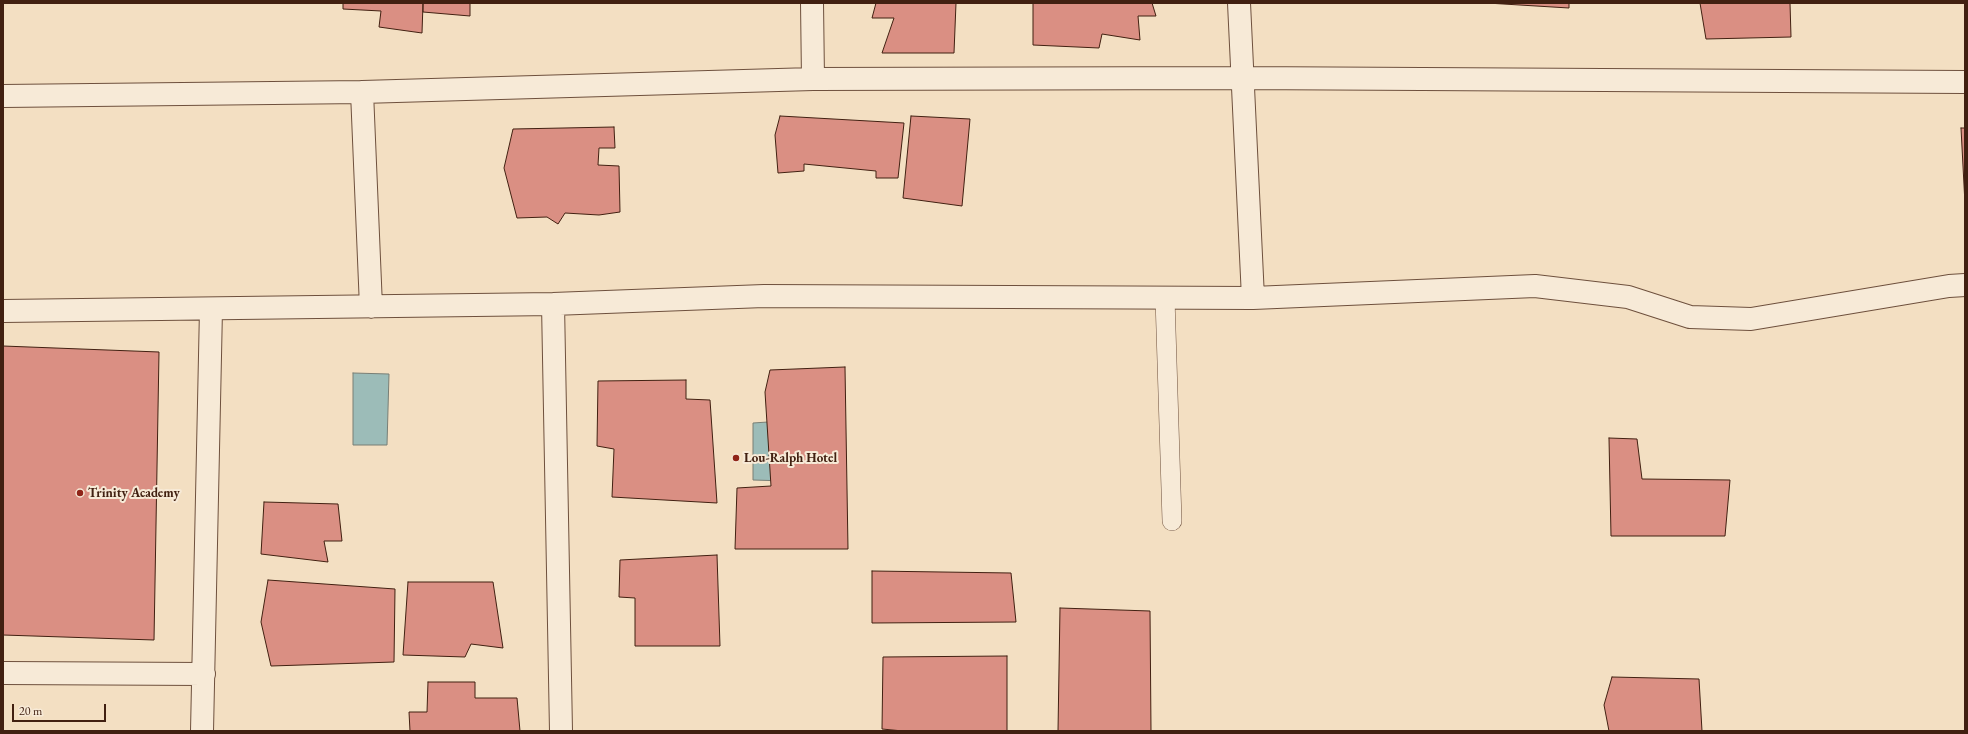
<!DOCTYPE html>
<html>
<head>
<meta charset="utf-8">
<style>
	body { margin:0 }
	#map { position:relative; width:1968px; height:734px; overflow:hidden; background:#f3dfc2; font-family:"EB Garamond",serif }
	canvas { display:block }
	.frame { position:absolute; inset:0; border:4px solid #412011; pointer-events:none }
	.scale { position:absolute; left:12px; top:704px; width:94px; height:18px; box-sizing:border-box; border:2px solid #412011; border-top:0; padding-left:5px; font-size:12px; line-height:14px; white-space:nowrap; color:#412011; -webkit-text-stroke:3px #f7ead7; paint-order:stroke }
</style>
</head>
<body>
<div id="map">
<canvas width="1968" height="734"></canvas>
<div class="frame"></div>
<div class="scale">20 m</div>
</div>
<script>
const c = document.querySelector('canvas').getContext('2d');
c.lineJoin = 'round';
function paint(path, color) { c.fillStyle = color; c.fill(path, 'evenodd'); }
const toPath = rows => new Path2D(rows.map(r => 'M' + r).join(''));
function strokePath(path, color, width, dash) { c.strokeStyle = color; c.lineWidth = width; c.lineCap = dash ? 'butt' : 'round'; c.setLineDash(dash || []); c.stroke(path); }
function drawText(font, color, halo, rows, align = 'center') {
  c.font = font + ' "EB Garamond",serif'; c.lineWidth = 4; c.setLineDash([]); c.textBaseline = 'middle'; c.strokeStyle = halo; c.fillStyle = color; for (const [text, x, y, turn = 0] of rows) {
    c.save(); c.translate(x, y); c.rotate((+turn || 0) * Math.PI / 180); c.textAlign = isNaN(turn) ? turn : align; if (halo) c.strokeText(text, 0, 0); c.fillText(text, 0, 0); c.restore();
  }
}
const water = toPath([
	[353,373,389,374,387,445,353,445,353,373],
	[783,421,787,481,753,480,753,423,783,421]
]);
const building = toPath([
	[343,3,423,3,422,33,379,27,381,11,343,9,343,3],
	[423,3,470,3,470,16,423,12,423,3],
	[876,3,956,3,954,53,882,53,894,18,872,18,876,3],
	[1033,3,1152,3,1156,16,1138,16,1140,40,1102,34,1099,48,1033,45,1033,3],
	[1569,3,1569,8,1487,3,1569,3],
	[1700,3,1790,3,1791,37,1706,39,1700,3],
	[780,116,904,123,898,178,876,178,876,171,804,164,804,171,778,173,775,135,780,116],
	[911,116,970,119,962,206,903,198,911,116],
	[614,127,615,148,599,148,598,165,619,166,620,212,599,215,565,213,558,224,547,217,517,218,504,168,513,129,614,127],
	[1961,128,1965,128,1965,204,1961,128],
	[3,346,159,352,154,640,3,635,3,346],
	[845,367,848,549,735,549,737,488,771,486,765,392,770,370,845,367],
	[686,380,686,399,710,400,717,503,612,497,614,449,597,446,598,381,686,380],
	[1609,438,1637,439,1642,479,1730,480,1725,536,1611,536,1609,438],
	[264,502,338,504,342,541,324,541,328,562,261,554,264,502],
	[717,555,720,646,635,646,635,598,619,597,620,560,717,555],
	[872,571,1011,573,1016,622,872,623,872,571],
	[268,580,395,589,394,662,271,666,261,622,268,580],
	[408,582,493,582,503,648,471,644,465,657,403,655,408,582],
	[1060,608,1150,611,1151,731,1058,731,1060,608],
	[1007,656,1007,731,903,731,882,729,883,657,1007,656],
	[1612,677,1699,679,1702,731,1609,731,1604,705,1612,677],
	[428,682,475,682,475,698,517,698,520,731,410,731,409,712,427,712,428,682]
]);
const service = toPath([
	[1165,298,1172,521]
]);
const minor = toPath([
	[812,3,813,79],
	[1239,3,1253,298],
	[362,92,371,307],
	[3,96,362,92,813,79,1241,78,1965,82],
	[553,304,561,731],
	[3,311,553,304,764,296,1253,298,1535,286,1628,297,1690,317,1751,319,1949,286,1965,285],
	[3,673,204,674],
	[202,731,211,309]
]);
const markers = [
	[736,458,4,"#8f2418"],
	[80,493,4,"#8f2418"]
];
const poiNames = [
	["Lou-Ralph Hotel",744,458],
	["Trinity Academy",88,493]
];
paint(water, '#9cbcb8');
strokePath(water, '#787e75', 1);
paint(building, '#da8f83');
strokePath(building, '#412011', 1);
strokePath(service, '#6e503d', 20);
strokePath(minor, '#6e503d', 24);
strokePath(service, '#f7ead7', 19);
strokePath(minor, '#f7ead7', 22);
for (const [x, y, r, color] of markers) { const dot = new Path2D(); dot.arc(x, y, r, 0, 2 * Math.PI); c.fillStyle = color; c.fill(dot); strokePath(dot, '#f7ead7', 1.5); }
drawText('bold 13px', '#412011', '#f7ead7', poiNames, 'left');
</script>
</body>
</html>
